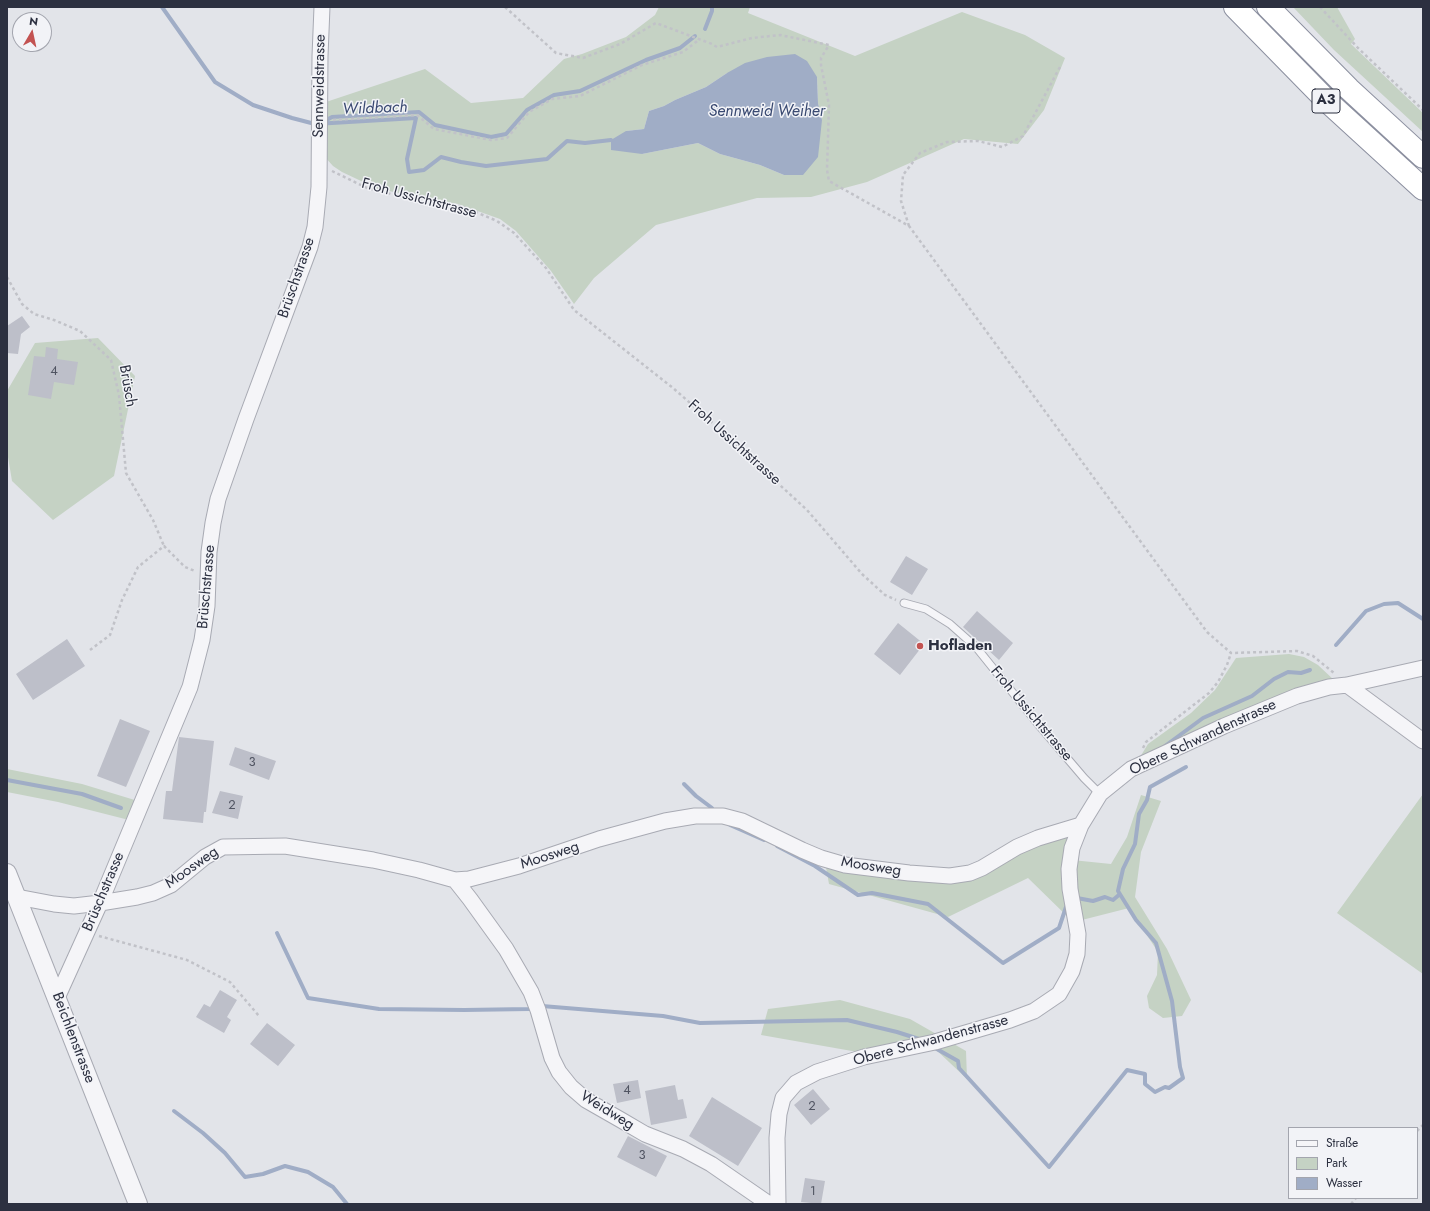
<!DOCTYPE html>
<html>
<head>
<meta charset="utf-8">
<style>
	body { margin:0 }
	#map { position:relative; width:1430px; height:1211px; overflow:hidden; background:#e2e4e9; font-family:Jost,sans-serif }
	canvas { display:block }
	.frame { position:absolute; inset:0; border:8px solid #2c3040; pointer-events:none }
	.legend { position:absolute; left:1288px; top:1127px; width:130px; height:72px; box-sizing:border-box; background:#f2f3f7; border:1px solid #a3a5ae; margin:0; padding:5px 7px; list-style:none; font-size:12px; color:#2c3040 }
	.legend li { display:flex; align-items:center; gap:8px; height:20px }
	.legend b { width:20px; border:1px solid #a3a5ae }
	.north { position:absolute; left:12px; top:12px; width:40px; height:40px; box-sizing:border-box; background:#f2f3f7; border:1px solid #a3a5ae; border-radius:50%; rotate:9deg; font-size:11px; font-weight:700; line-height:16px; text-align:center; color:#2c3040 }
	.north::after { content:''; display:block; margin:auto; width:14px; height:18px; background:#c35352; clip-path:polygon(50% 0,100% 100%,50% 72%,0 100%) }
</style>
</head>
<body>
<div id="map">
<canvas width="1430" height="1211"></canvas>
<div class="frame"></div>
<ul class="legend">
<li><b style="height:5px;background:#f5f5f8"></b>Straße</li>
<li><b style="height:11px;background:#c5d2c4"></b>Park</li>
<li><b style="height:11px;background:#a0adc6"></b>Wasser</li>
</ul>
<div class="north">N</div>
</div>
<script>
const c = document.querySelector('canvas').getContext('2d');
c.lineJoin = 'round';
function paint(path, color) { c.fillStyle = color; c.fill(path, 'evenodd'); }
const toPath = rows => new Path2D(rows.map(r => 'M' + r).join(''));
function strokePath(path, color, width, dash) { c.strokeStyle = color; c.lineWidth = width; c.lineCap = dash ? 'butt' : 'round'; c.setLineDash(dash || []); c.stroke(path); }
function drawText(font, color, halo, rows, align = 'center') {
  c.font = font + ' Jost,sans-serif'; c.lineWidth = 3; c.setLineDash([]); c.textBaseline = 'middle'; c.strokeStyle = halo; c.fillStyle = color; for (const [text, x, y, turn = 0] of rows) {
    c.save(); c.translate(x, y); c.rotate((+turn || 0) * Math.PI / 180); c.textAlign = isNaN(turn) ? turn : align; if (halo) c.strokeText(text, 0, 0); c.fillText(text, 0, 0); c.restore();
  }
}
const green = toPath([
	[659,7,750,7,748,13,855,56,962,12,1025,35,1065,58,1044,110,1018,144,964,139,867,182,811,197,757,198,656,225,594,278,574,304,551,271,516,231,500,219,458,204,378,189,342,172,333,166,324,156,323,103,425,69,471,103,523,98,564,59,582,54,626,37,655,15],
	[727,73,817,77,818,103,822,120,784,175,760,165,720,154,698,143,642,154,626,131,644,129,649,111,664,106,675,100,706,87],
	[1293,7,1337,7,1355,39,1351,44,1423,113,1423,132,1334,50],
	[98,338,135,376,114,476,53,520,12,481,7,451,7,391,35,343],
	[1289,654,1304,657,1318,665,1335,681,1137,762,1148,744,1191,713,1215,690,1236,658],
	[7,769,82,784,138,801,129,820,58,802,7,792],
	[1423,794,1423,974,1337,913],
	[1141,795,1161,801,1141,852,1135,897,1167,949,1191,1000,1182,1016,1163,1018,1149,1008,1147,996,1157,975,1158,952,1129,908,1078,921,1072,921,1028,878,948,917,829,884,825,862,951,879,1021,848,1076,830,1072,860,1111,864,1127,837],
	[840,1000,910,1019,966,1051,967,1079,931,1045,869,1054,761,1035,768,1009]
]);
const water = toPath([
	[795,54,807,61,817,77,818,103,822,120,818,157,803,175,784,175,760,165,720,154,698,143,642,154,611,150,611,140,626,131,644,129,649,111,664,106,675,100,706,87,727,73,745,63,767,57]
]);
const stream = toPath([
	[162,7,215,82,253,105,292,118,315,124,416,118,407,159,409,172,424,170,441,157,461,162,486,166,547,159,567,141,585,143,611,140],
	[705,29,712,11,712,7],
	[323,122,332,117,419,112,435,125,491,137,506,134,527,110,554,95,580,91,646,60,680,48,695,36],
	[1336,645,1366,611,1384,604,1398,603,1423,619],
	[1165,746,1203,718,1252,696,1274,679,1288,672,1301,673,1310,670],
	[7,780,82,794,121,808],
	[684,784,696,796,712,808],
	[730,825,764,840],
	[777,846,815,866,858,895,872,893,928,904,1003,963,1059,928,1066,907],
	[1077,898,1093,901,1105,897,1113,900,1120,894],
	[277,933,308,998,379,1009,464,1010,529,1009,534,1007],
	[542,1006,663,1016,700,1023,847,1020,897,1032,922,1040],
	[935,1048,958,1061,959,1068,1049,1167,1127,1070,1145,1074,1145,1084,1155,1092,1165,1087,1169,1088,1183,1078,1180,1067,1172,1001,1156,943,1136,920,1118,891,1123,869,1135,844,1139,814,1147,800,1150,787,1186,767],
	[174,1111,203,1133,225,1153,245,1177,263,1174,285,1166,308,1172,333,1187,347,1204]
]);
const building = toPath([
	[22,316,30,327,21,334,18,354,7,353,7,326],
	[46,347,58,349,57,359,78,362,74,385,54,382,51,399,28,395,34,356,45,357],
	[906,556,928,569,912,595,890,582],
	[977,611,1013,643,999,660,963,627],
	[898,623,924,644,900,675,874,654],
	[67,639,85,666,33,700,16,674],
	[120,719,150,731,126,787,97,776],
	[179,737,214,741,206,812,204,812,203,823,163,819,166,791,172,791],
	[235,747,276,761,269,780,229,765],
	[220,791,243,796,238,819,212,813],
	[220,990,237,1000,227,1017,231,1020,224,1033,196,1017,204,1004,210,1007],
	[267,1023,295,1045,278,1066,250,1044],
	[638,1080,641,1098,617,1103,613,1084],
	[675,1085,678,1100,683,1099,687,1118,651,1125,645,1091],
	[813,1089,830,1109,811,1125,794,1105],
	[712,1097,762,1128,738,1166,689,1136],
	[628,1136,667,1156,656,1177,617,1157],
	[805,1178,825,1181,821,1204,801,1202]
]);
const path = toPath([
	[505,7,556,53,583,58,620,44,656,23,712,44,717,47,752,38,780,35,829,45,821,58,821,65,829,105,827,170,829,181,909,226,1207,632,1231,653,1297,651,1313,656,1334,673],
	[1320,7,1358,48,1423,110],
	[333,120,417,115,434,129,491,140,507,138,529,112,552,99,580,96,642,65,683,52,700,39],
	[332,171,367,188,399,196,432,200,464,207,497,221,514,233,546,268,574,310,673,388,705,416,807,510,862,574,885,595,896,600],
	[909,226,901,201,903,175,920,153,947,142,978,141,1002,147,1023,136,1061,65],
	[7,277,22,304,34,314,54,320,80,331,111,360,119,395,126,473,153,520,164,546],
	[90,650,110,635,122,600,138,567,164,546,185,567,195,571],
	[1143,748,1146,742,1209,693,1218,682,1227,665,1231,653],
	[99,936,187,960,230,982,259,1016],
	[1417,1131,1423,1125],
	[1351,1204,1356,1198]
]);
const service = toPath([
	[904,603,926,609,950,624,976,647,1038,724,1084,778,1100,794]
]);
const minor = toPath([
	[1347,685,1423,741],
	[455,880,470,899,506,949,531,992,538,1010,552,1058,559,1072,571,1087,586,1100,621,1120,645,1134,683,1149,711,1164,769,1204],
	[17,897,54,904,74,906,100,903,137,897,153,893,171,885,205,857,223,847,285,846,373,860,419,870,455,880,469,879,519,866,599,839,665,821,695,816,723,816,742,821,802,850,821,858,845,865,909,873,950,876,970,873,982,868,1017,847,1038,838,1081,825],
	[57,998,100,903,190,687,202,640,207,606,209,552,213,523,218,499,246,419,310,247,315,227,319,187,320,56,322,7],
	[778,1204,777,1138,779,1114,783,1098,796,1083,817,1072,864,1057,935,1042,1010,1020,1034,1011,1059,994,1072,971,1077,954,1078,934,1070,889,1069,869,1072,848,1081,825,1100,794,1131,769,1224,726,1297,696,1329,687,1347,685,1423,668]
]);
const tertiary = toPath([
	[7,873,138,1204]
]);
const motorway = toPath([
	[1235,7,1329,103,1423,189],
	[1268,7,1349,89,1423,157]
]);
const markers = [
	[920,646,4,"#c35352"]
];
const numberNames = [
	["4",54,372],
	["3",252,763],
	["2",232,806],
	["4",627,1091],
	["2",812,1107],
	["3",642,1156],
	["1",813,1192]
];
const shields = [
	[1326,101,28]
];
const shieldNames = [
	["A3",1326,101]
];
const streetNames = [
	["Sennweidstrasse",320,86,-89],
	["Froh Ussichtstrasse",419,199,15],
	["Brüschstrasse",297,278,-71],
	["Brüsch",127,386,80],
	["Froh Ussichtstrasse",734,443,42],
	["Brüschstrasse",207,587,-85],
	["Froh Ussichtstrasse",1031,714,50],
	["Obere Schwandenstrasse",1203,738,-25],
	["Moosweg",550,856,-18],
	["Moosweg",871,867,9],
	["Moosweg",192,868,-35],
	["Brüschstrasse",104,892,-67],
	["Beichlenstrasse",73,1038,69],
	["Obere Schwandenstrasse",931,1041,-15],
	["Weidweg",607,1111,32]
];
const poiNames = [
	["Hofladen",928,646]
];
const waterNames = [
	["Wildbach",375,109,-2],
	["Sennweid Weiher",767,112]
];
paint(green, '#c5d2c4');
paint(water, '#a0adc6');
strokePath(stream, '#a0adc6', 4);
paint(building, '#bdbfc9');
strokePath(service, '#a8aab3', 9);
strokePath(minor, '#a8aab3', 17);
strokePath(tertiary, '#a8aab3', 20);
strokePath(motorway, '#8b8f9f', 24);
strokePath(path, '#c1c2c8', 2.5, [3, 3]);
strokePath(service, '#f5f5f8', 7);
strokePath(minor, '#f5f5f8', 15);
strokePath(tertiary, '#f5f5f8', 18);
strokePath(motorway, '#fff', 22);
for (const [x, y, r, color] of markers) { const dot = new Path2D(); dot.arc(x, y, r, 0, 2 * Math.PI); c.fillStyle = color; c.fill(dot); strokePath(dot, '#f2f3f7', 1.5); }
drawText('13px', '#505462', null, numberNames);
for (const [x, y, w] of shields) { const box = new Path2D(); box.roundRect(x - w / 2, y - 12, w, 24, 3); c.fillStyle = '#f2f3f7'; c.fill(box); strokePath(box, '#2c3040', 1); }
drawText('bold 14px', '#2c3040', null, shieldNames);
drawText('15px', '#2c3040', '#f2f3f7', streetNames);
drawText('bold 15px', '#2c3040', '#f2f3f7', poiNames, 'left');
drawText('italic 16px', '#394971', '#f2f3f7', waterNames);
</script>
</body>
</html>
